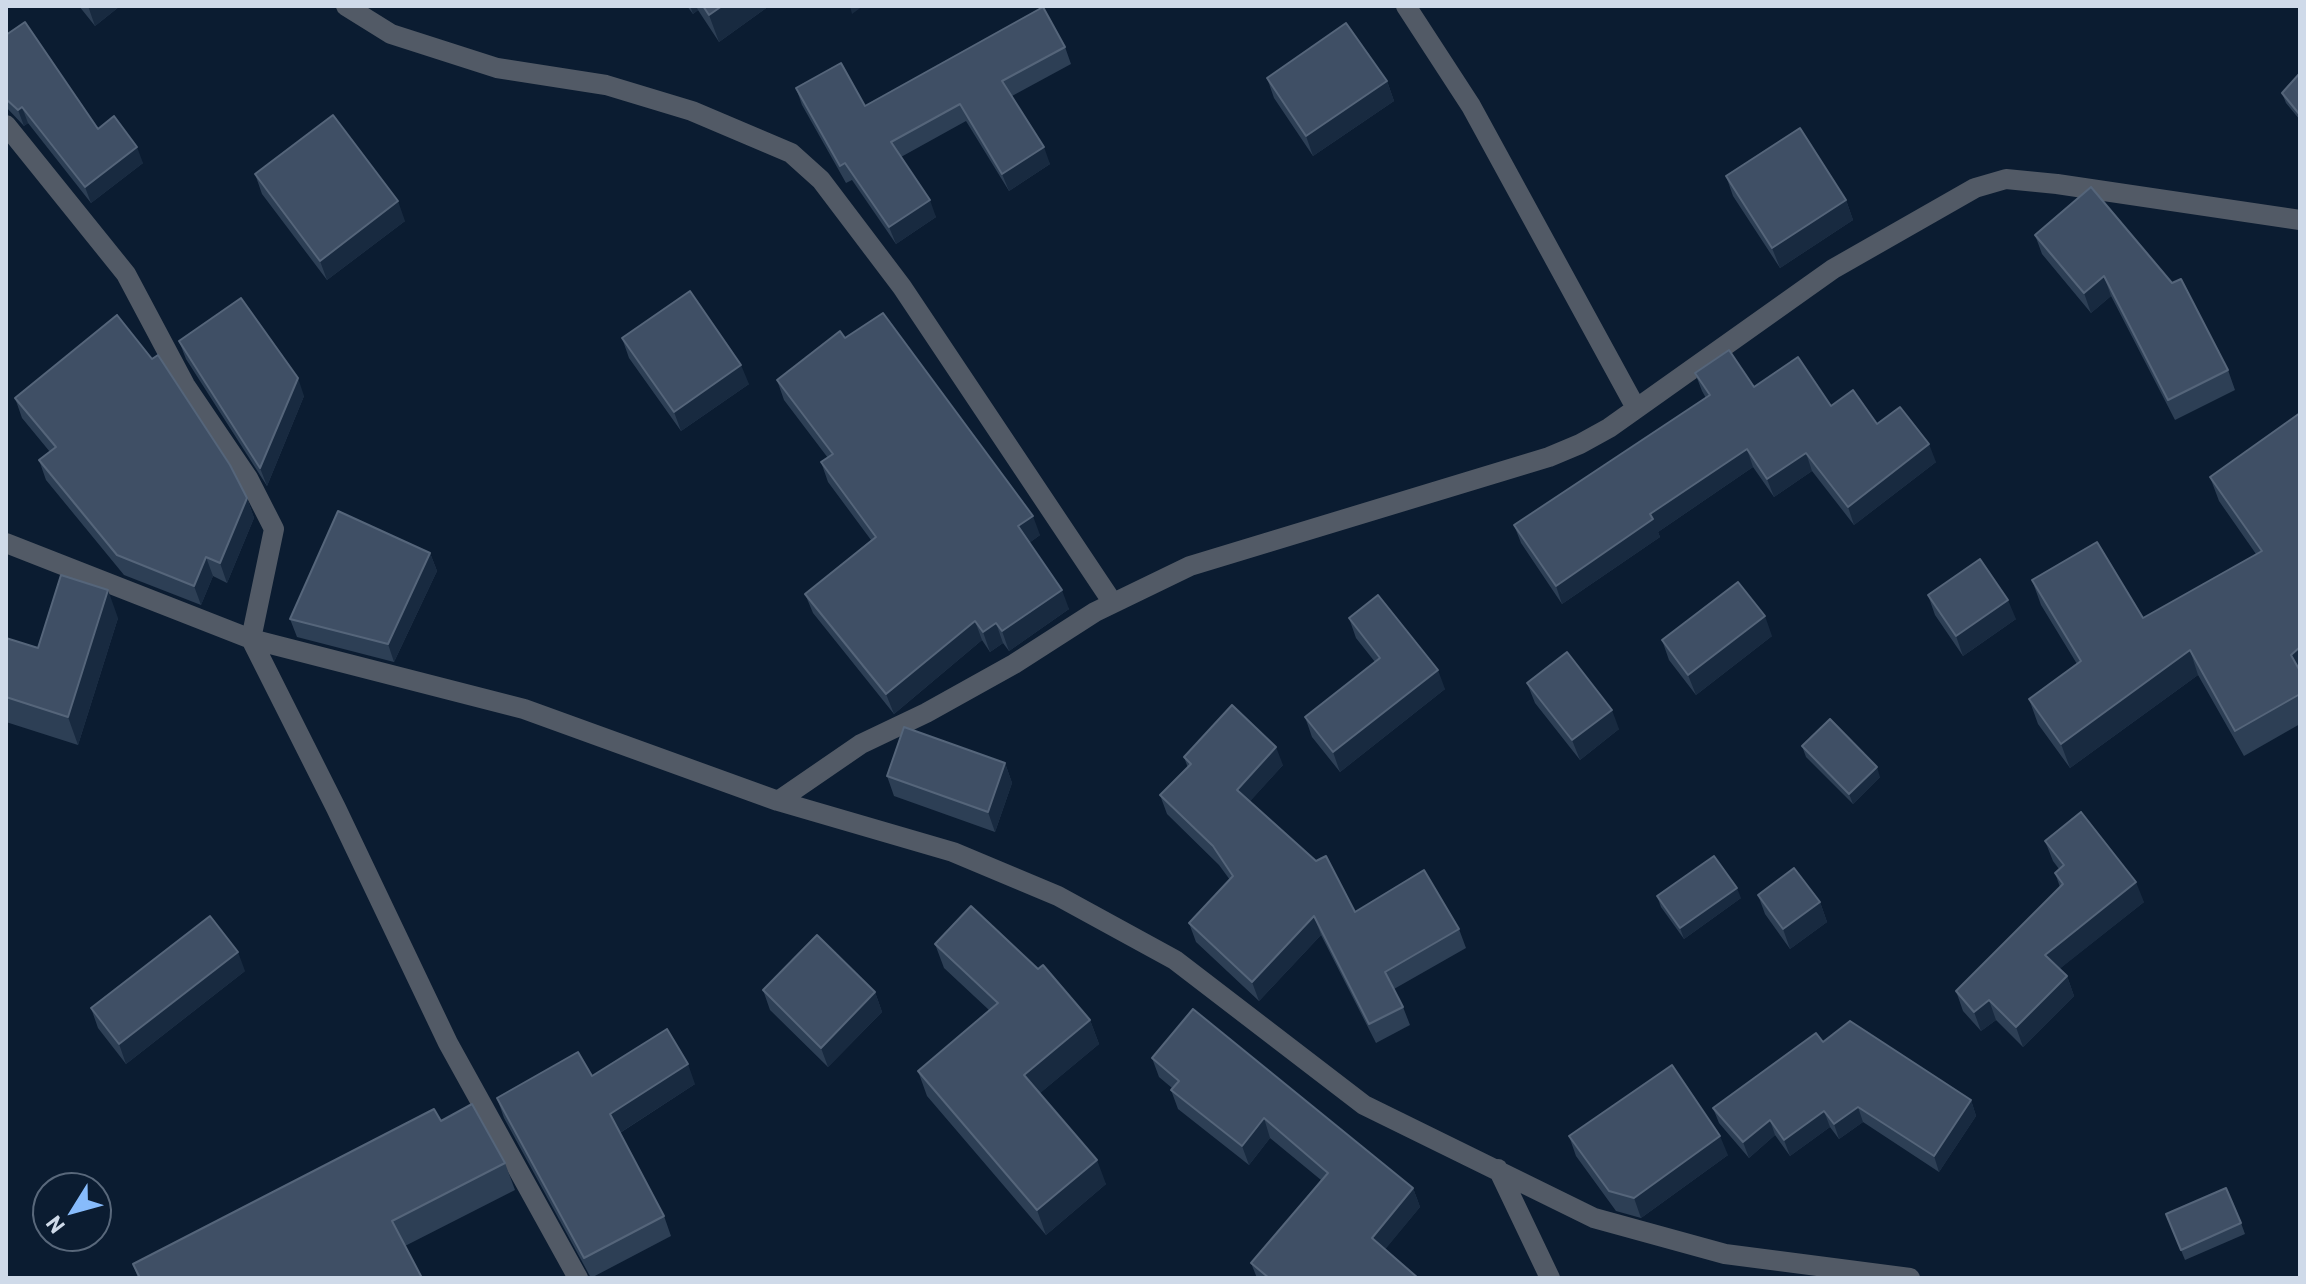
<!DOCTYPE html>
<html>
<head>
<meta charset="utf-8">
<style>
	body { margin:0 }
	#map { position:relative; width:2306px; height:1284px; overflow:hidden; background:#0b1c31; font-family:Barlow,sans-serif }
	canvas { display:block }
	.frame { position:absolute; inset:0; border:8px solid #cfdae9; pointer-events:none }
	.north { position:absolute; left:32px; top:1172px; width:80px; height:80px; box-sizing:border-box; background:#0b1c31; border:2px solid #59687b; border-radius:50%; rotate:233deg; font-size:22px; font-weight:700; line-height:32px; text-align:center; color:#cfdae9 }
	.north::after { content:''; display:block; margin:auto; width:28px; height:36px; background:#87bbfb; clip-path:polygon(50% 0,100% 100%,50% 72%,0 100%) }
</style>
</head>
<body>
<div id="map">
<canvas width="2306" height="1284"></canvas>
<div class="frame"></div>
<div class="north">N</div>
</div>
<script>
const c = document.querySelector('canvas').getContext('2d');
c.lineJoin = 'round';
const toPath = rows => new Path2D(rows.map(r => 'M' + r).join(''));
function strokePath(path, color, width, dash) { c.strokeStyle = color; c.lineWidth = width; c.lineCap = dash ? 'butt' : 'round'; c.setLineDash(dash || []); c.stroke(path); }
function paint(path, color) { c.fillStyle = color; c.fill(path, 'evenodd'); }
const minor = toPath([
	[346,6,391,34,497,68,606,85,692,111,791,153,821,180,902,287,1113,603],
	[1406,6,1471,106,1636,408],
	[6,125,126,274,185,385,248,478,274,529,251,639,336,808,448,1043,578,1278],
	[6,543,251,639,524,709,778,801,953,852,1058,896,1175,960,1364,1105,1594,1218,1725,1254,1910,1278],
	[778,801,861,744,926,713,1014,664,1095,612,1190,566,1549,457,1580,444,1609,428,1833,269,1975,188,2006,179,2057,184,2300,220],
	[1498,1169,1550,1278]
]);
const wall = toPath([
	[79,6,120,6,95,26],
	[687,6,769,6,719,42,698,10,693,14],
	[6,35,98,129,143,163,91,203,28,123,24,126,6,107],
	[1065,47,1071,64,1012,96,1050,164,1009,191,966,121,901,157,936,217,896,244,852,180,846,183,802,105,796,88,865,106],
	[2300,73,2300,120,2286,103,2282,93],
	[1267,78,1387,81,1394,101,1313,156,1274,98],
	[255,174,405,221,327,280,262,194],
	[1726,176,1846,200,1853,220,1780,268,1733,196],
	[2091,187,2228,370,2235,390,2175,420,2111,296,2091,313,2042,254,2035,235],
	[622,338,749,384,681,431,629,358],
	[845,338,1040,535,1029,543,1069,609,1009,651,1003,643,990,652,982,640,894,714,813,613,805,594,871,540,828,482,821,462,828,458,784,400,777,380],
	[179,341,304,396,267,486,186,359],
	[1695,373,1831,406,1877,424,1936,462,1854,525,1812,471,1774,497,1753,467,1658,532,1660,537,1562,604,1521,543,1514,525,1706,398,1702,391],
	[15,398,247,498,254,518,227,583,213,576,201,605,124,575,46,480,39,460,50,452,22,418],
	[2300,413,2300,724,2244,756,2198,675,2070,768,2038,724,2029,699,2077,664,2041,605,2032,580,2143,618,2256,554,2219,501,2210,477],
	[430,553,437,571,394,662,297,637,290,619],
	[1928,595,2016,619,1963,656,1935,615],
	[118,618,78,745,6,722,6,638,38,648],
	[1349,618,1445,689,1340,772,1312,737,1305,717,1375,662,1356,638],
	[1772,636,1696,695,1669,660,1662,640],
	[1527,683,1619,729,1580,760,1535,703],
	[1802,746,1880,777,1853,804,1806,757],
	[1184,757,1283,765,1250,801,1355,912,1459,929,1466,948,1394,989,1403,1007,1410,1025,1376,1043,1321,935,1259,1001,1196,942,1189,923,1230,880,1219,865,1167,814,1160,795,1188,768],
	[1005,763,1012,783,995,832,894,796,887,776],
	[2045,841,2144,902,2059,969,2067,976,2074,996,2023,1047,1996,1020,1981,1031,1963,1011,1956,991,2060,887,2055,873,2059,869,2053,861],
	[1758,895,1820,902,1827,922,1790,949,1765,914],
	[1657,896,1741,898,1684,939,1661,907],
	[935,944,1090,1020,1099,1044,1040,1093,1106,1184,1046,1235,927,1096,918,1071,989,1010,944,968],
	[245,971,126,1064,98,1028,91,1008],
	[763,990,875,992,882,1012,828,1067,770,1010],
	[1823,1042,1971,1100,1976,1116,1939,1172,1863,1122,1839,1139,1830,1127,1790,1156,1775,1135,1749,1158,1719,1123,1713,1108],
	[1152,1058,1413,1188,1420,1207,1385,1249,1418,1278,1257,1278,1251,1263,1321,1180,1270,1138,1249,1165,1178,1109,1171,1090,1172,1088,1159,1077],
	[592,1076,695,1084,620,1133,664,1216,671,1236,591,1278,504,1118,497,1098],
	[441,1121,505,1163,515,1190,405,1246,422,1278,138,1278,133,1264],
	[1569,1136,1728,1155,1641,1218,1616,1211,1576,1156],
	[2166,1214,2241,1223,2245,1234,2185,1260]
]);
const shadedWall = toPath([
	[88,6,120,6,95,26],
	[690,6,696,6,698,10,693,14],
	[722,6,769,6,719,42,709,15],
	[850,6,863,6,852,14],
	[1387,81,1394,101,1313,156,1306,136],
	[22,107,28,123,24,126,18,110],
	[137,147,143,163,91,203,85,187],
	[1044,147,1050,164,1009,191,1002,174],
	[930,200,936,217,896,244,889,227],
	[1846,200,1853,220,1780,268,1772,248],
	[398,201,405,221,327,280,320,261],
	[2104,276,2111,296,2091,313,2084,293],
	[741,365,749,384,681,431,674,412],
	[298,378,304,396,267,486,260,468],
	[1929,444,1936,462,1854,525,1848,507],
	[1747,449,1753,467,1658,532,1660,537,1562,604,1556,586,1650,514],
	[1806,453,1812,471,1774,497,1767,479],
	[247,498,254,518,227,583,220,563],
	[1033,516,1040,535,1025,546,1018,526],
	[430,553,437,571,394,662,388,644],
	[206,557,213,576,201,605,194,586],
	[108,590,118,618,78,745,68,717],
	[1062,590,1069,609,1009,651,1002,631],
	[2008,600,2016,619,1963,656,1956,636],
	[1765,616,1772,636,1696,695,1688,675],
	[975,621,982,640,894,714,886,694],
	[996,623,1003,643,990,652,983,632],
	[2300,647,2300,678,2291,655],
	[2190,650,2198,675,2070,768,2061,744],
	[1438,670,1445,689,1340,772,1333,752],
	[1612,710,1619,729,1580,760,1572,740],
	[1276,747,1283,765,1244,808,1237,790],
	[1005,763,1012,783,995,832,988,812],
	[1877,767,1880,777,1853,804,1849,794],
	[2136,882,2144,902,2052,975,2045,955],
	[1737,888,1741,898,1684,939,1680,928],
	[1820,902,1827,922,1790,949,1783,929],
	[1314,916,1321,935,1259,1001,1252,982],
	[238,952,245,971,126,1064,119,1044],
	[2067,976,2074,996,2023,1047,2016,1027],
	[875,992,882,1012,828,1067,821,1048],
	[1989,1000,1996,1020,1981,1031,1974,1012],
	[1090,1020,1099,1044,1033,1099,1024,1075],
	[688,1064,695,1084,618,1134,610,1114],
	[1971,1100,1976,1116,1939,1172,1934,1156],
	[1858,1107,1863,1122,1839,1139,1834,1124],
	[1824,1111,1830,1127,1790,1156,1784,1140],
	[1264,1118,1270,1138,1249,1165,1242,1146],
	[1770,1120,1775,1135,1749,1158,1743,1142],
	[1720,1136,1728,1155,1641,1218,1634,1198],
	[1097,1160,1106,1184,1046,1235,1037,1210],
	[1413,1188,1420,1207,1379,1257,1372,1238]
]);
const building = toPath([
	[703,6,722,6,709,15,703,6],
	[1043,7,1065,47,1002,81,1044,147,1002,174,960,104,891,142,930,200,889,227,845,163,840,166,796,88,841,63,865,106,1043,7],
	[25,22,98,129,114,116,137,147,85,187,22,107,18,110,6,99,6,35,25,22],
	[1346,23,1387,81,1306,136,1267,78,1346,23],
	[2300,73,2300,115,2282,93,2300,73],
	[333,115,398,201,320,261,255,174,333,115],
	[1800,128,1846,200,1772,248,1726,176,1800,128],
	[2091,187,2172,283,2181,279,2228,370,2168,400,2104,276,2084,293,2035,235,2091,187],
	[690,291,741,365,674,412,622,338,690,291],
	[241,298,298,378,260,468,179,341,241,298],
	[883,313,1033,516,1018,526,1062,590,1002,631,996,623,983,632,975,621,886,694,805,594,876,537,821,462,833,454,777,380,840,331,845,338,883,313],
	[117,315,152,359,158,355,230,465,247,498,220,563,206,557,194,586,117,555,39,460,56,447,15,398,117,315],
	[1729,350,1754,387,1798,357,1831,406,1853,390,1877,424,1900,407,1929,444,1848,507,1806,453,1767,479,1747,449,1650,514,1653,519,1556,586,1514,525,1710,395,1695,373,1729,350],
	[2300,413,2300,647,2291,655,2300,671,2300,694,2235,731,2190,650,2061,744,2029,699,2081,661,2032,580,2097,542,2143,618,2262,551,2210,477,2300,413],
	[338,511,430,553,388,644,290,619,338,511],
	[1980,559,2008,600,1956,636,1928,595,1980,559],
	[61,575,108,590,68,717,6,697,6,638,38,648,61,575],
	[1738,582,1765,616,1688,675,1662,640,1738,582],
	[1378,595,1438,670,1333,752,1305,717,1380,658,1349,618,1378,595],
	[1567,652,1612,710,1572,740,1527,683,1567,652],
	[1232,705,1276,747,1237,790,1316,861,1326,856,1355,912,1424,870,1459,929,1385,972,1403,1007,1369,1024,1314,916,1252,982,1189,923,1233,876,1213,846,1160,795,1191,764,1184,757,1232,705],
	[1830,719,1877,767,1849,794,1802,746,1830,719],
	[904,727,1005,763,988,812,887,776,904,727],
	[2081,812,2136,882,2045,955,2067,976,2016,1027,1989,1000,1974,1012,1956,991,2063,884,2055,873,2064,865,2045,841,2081,812],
	[1714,856,1737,888,1680,928,1657,896,1714,856],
	[1794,868,1820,902,1783,929,1758,895,1794,868],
	[971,906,1038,969,1043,965,1090,1020,1024,1075,1097,1160,1037,1210,918,1071,998,1003,935,944,971,906],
	[210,916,238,952,119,1044,91,1008,210,916],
	[817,935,875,992,821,1048,763,990,817,935],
	[1193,1009,1413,1188,1372,1238,1418,1278,1269,1278,1251,1263,1328,1173,1264,1118,1242,1146,1171,1090,1179,1081,1152,1058,1193,1009],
	[1850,1021,1971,1100,1934,1156,1858,1107,1834,1124,1824,1111,1784,1140,1770,1120,1743,1142,1713,1108,1816,1033,1823,1042,1850,1021],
	[667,1029,688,1064,610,1114,664,1216,584,1258,497,1098,578,1052,592,1076,667,1029],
	[1672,1065,1720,1136,1634,1198,1609,1191,1569,1136,1672,1065],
	[472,1104,505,1163,392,1221,422,1278,140,1278,133,1264,434,1109,441,1121,472,1104],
	[2226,1188,2241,1223,2181,1250,2166,1214,2226,1188]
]);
strokePath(minor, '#525a66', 20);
paint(wall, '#2d3f55');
paint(shadedWall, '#182a40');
paint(building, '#3f4f65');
strokePath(building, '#55657a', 2);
</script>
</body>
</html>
